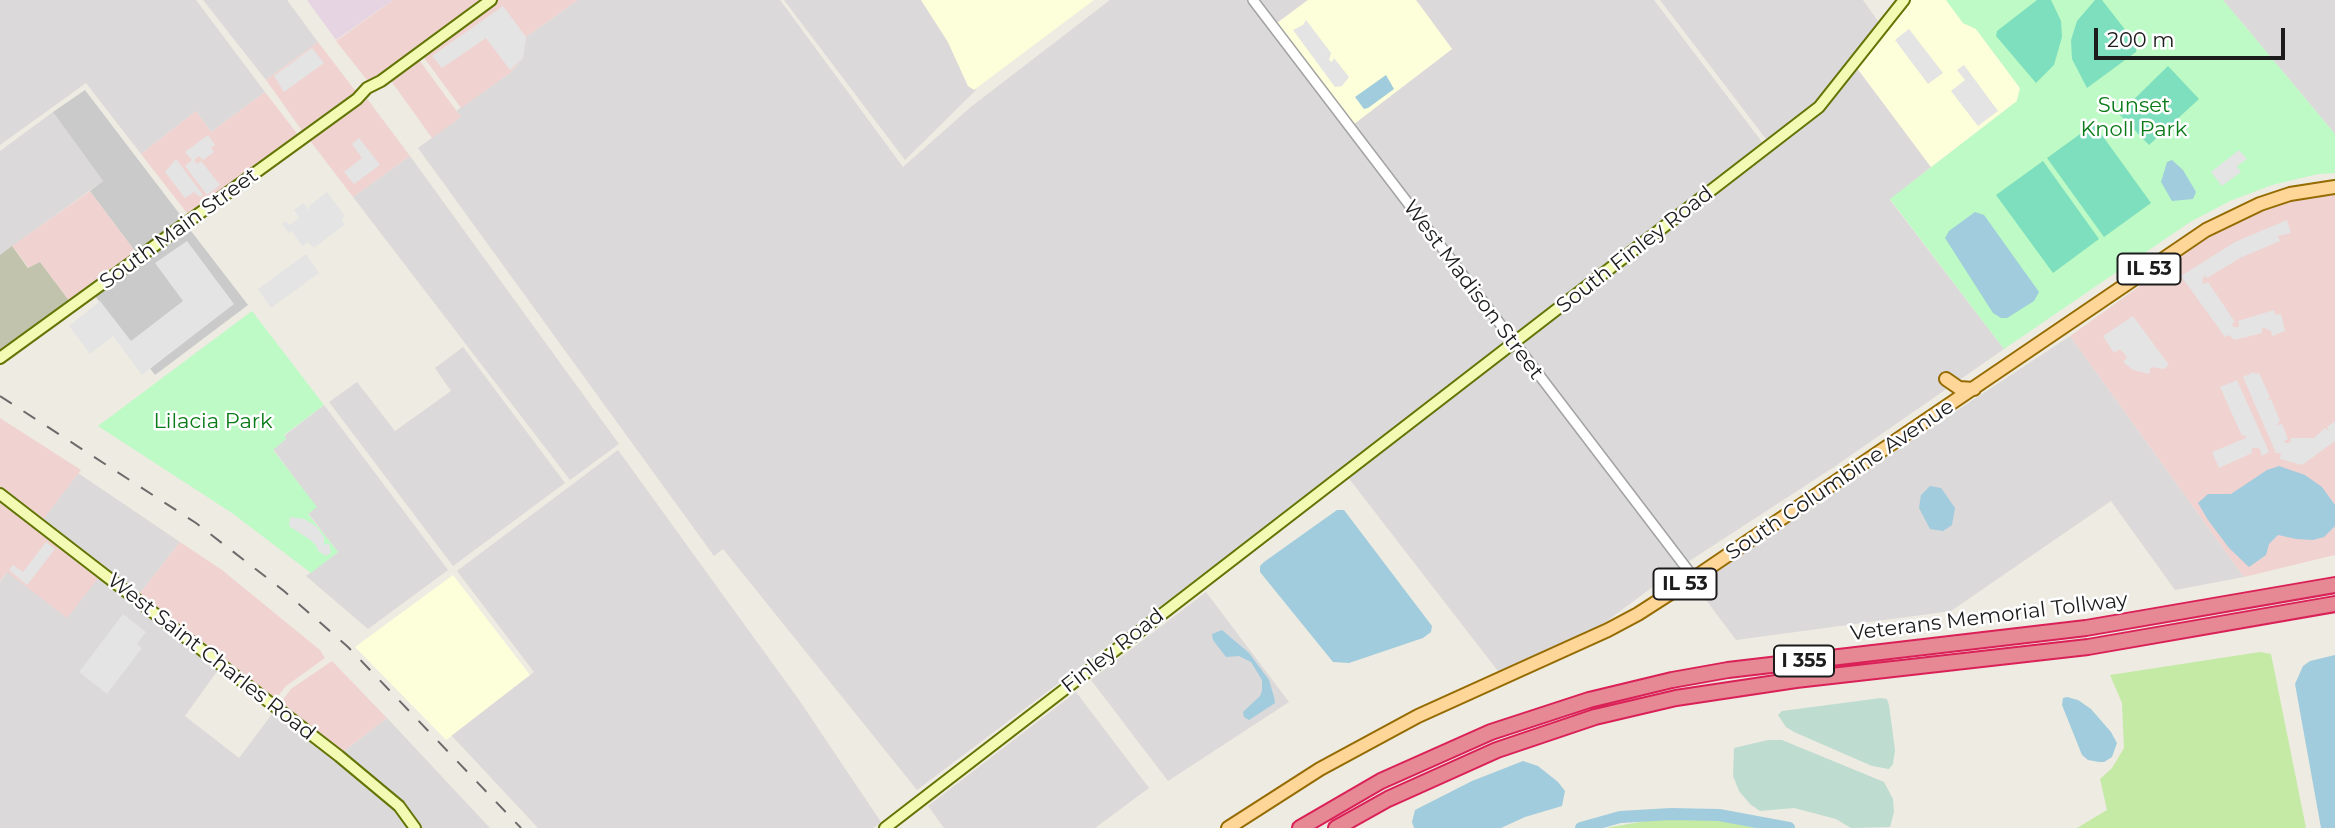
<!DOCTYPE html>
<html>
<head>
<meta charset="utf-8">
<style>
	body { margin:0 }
	#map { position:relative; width:2335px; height:828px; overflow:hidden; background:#eeebe2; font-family:Montserrat,sans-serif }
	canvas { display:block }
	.scale { position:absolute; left:2094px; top:28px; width:191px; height:32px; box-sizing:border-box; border:4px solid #1c1c1c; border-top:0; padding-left:9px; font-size:21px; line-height:24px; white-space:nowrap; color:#1c1c1c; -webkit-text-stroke:5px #fff; paint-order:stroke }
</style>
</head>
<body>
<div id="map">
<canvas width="2335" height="828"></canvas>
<div class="scale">200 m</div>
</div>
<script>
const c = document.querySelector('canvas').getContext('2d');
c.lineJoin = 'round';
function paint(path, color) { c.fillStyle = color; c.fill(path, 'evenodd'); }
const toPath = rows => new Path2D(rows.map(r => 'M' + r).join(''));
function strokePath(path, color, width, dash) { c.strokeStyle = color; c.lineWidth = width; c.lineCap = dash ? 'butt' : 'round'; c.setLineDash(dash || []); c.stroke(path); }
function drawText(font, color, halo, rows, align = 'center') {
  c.font = font + ' Montserrat,sans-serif'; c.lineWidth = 5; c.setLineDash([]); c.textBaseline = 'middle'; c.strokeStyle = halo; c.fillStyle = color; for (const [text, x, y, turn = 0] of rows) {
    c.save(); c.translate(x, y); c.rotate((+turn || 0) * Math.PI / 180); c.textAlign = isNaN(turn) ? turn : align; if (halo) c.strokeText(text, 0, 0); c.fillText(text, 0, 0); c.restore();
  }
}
const residential = toPath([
	[0,0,196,0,265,92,211,132,196,111,141,154,86,83,0,145],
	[203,0,287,0,318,42,266,80],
	[578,0,780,0,903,167,972,106,1110,0,1249,0,1509,343,917,790,723,549,714,556,418,148,460,117,456,111,510,73,523,58,526,37],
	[784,0,921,0,948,42,968,86,977,89,905,160],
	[1259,0,1308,0,1277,23],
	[1416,0,1654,0,1765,146,1513,338,1354,124,1452,49],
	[1660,0,1863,0,1880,24,1819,104,1769,143],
	[2223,0,2335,0,2335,134],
	[1857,68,1931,167,1890,200,2004,349,1834,467,1674,571,1592,632,1501,675,1347,476,1818,114],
	[53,112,103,181,0,255,0,151],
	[410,156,619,444,570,480,353,197],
	[2070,336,2244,577,2175,590,2111,501,1951,611,1736,640,1694,584],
	[463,347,565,483,453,566,329,402,357,382,395,431,451,391,435,368],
	[324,405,448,570,368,629,306,576,338,552,308,513,316,507,273,449,286,439,284,436],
	[618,450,799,700,881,822,873,828,538,828,451,735,534,672,457,571],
	[78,473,180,542,137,597,41,522],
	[7,572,100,576,220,667,185,716,239,758,278,706,340,754,387,718,490,828,0,828,0,582],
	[1206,592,1289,702,1168,781,1091,680],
	[1076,692,1149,788,1095,828,944,828,928,806]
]);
const commercial = toPath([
	[393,0,484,0,370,84,336,41],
	[497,0,578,0,526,37,523,58,510,73,461,108,422,55],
	[318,42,357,93,303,132,266,80],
	[417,57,461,117,432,138,389,78],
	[265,92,299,136,190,217,141,154,196,111,211,132],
	[365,96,410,156,353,197,308,138],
	[2335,190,2335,555,2244,577,2070,336,2197,245,2256,210,2293,198],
	[90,191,138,255,70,302,40,262,29,268,12,246],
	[0,418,81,470,41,522,0,490],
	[0,498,100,576,67,618,7,572,0,581],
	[180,542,222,570,320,650,325,658,286,686,273,702,137,597],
	[332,661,387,718,340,754,278,706,291,689]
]);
const industrial = toPath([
	[307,0,393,0,336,40]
]);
const education = toPath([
	[921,0,1094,0,974,90,968,86,948,42],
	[1308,0,1416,0,1452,49,1354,124,1277,23],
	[1909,0,1946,0,1963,23,1976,29,2020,88,2017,101,1931,167,1857,68],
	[453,575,530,675,446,740,355,647]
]);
const religious = toPath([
	[85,90,185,221,138,255,90,191,103,181,53,112],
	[188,227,248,305,155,375,95,296]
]);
const construction = toPath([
	[12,246,28,268,40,262,70,302,0,353,0,255]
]);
const grass = toPath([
	[2260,652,2271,654,2306,828,2077,828,2107,810,2100,779,2112,768,2124,748,2122,703,2110,675],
	[1696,818,1732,821,1766,828,1606,828,1651,820]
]);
const wetland = toPath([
	[1881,698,1887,699,1889,705,1895,750,1893,764,1889,769,1872,766,1794,732,1786,727,1778,715,1782,711],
	[1768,740,1782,740,1884,782,1893,799,1894,812,1890,827,1851,828,1836,819,1794,808,1760,811,1750,804,1739,791,1733,776,1734,748]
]);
const park = toPath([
	[1946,0,2223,0,2335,134,2335,173,2318,174,2272,185,2230,201,2190,222,2004,349,1890,199,2017,101,2020,88,1976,29,1963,23],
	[252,311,324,405,284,435,286,439,273,450,317,507,308,514,338,552,311,573,232,513,98,426]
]);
const pitch = toPath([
	[2037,0,2051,0,2061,21,2062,37,2054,65,2036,83,1996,36,1997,31],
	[2095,0,2102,0,2137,45,2136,52,2087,88,2072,59,2071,40,2077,21],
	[2168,66,2199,99,2149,145,2119,114],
	[2094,124,2151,203,2104,237,2047,158],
	[2043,161,2099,239,2053,273,1996,195]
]);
const parking = toPath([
	[503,6,526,37,523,58,510,70,486,38,442,68,432,56],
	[1306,20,1331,53,1329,60,1332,62,1334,58,1349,77,1342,86,1335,87,1293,30,1303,25],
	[1909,29,1943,73,1928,84,1895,40],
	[312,48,324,63,284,92,274,76],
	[1964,65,1998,111,1978,126,1951,91,1965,80,1957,70],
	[208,135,215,145,211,148,214,152,203,160,199,156,194,160,197,164,201,161,220,185,207,195,185,166,192,160,185,152],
	[359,138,380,165,354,184,344,172,362,158,352,144],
	[2239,150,2247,159,2237,166,2241,172,2222,186,2211,172],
	[176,159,203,195,200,197,194,192,185,198,165,172],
	[327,192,345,216,341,219,345,224,314,248,308,242,302,246,292,231,289,233,282,224,286,221,289,225,299,218,294,210,303,203,310,211,309,206],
	[2287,220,2291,233,2278,236,2280,241,2240,258,2207,278,2204,275,2202,284,2208,282,2235,322,2232,324,2233,327,2239,327,2238,321,2274,310,2276,315,2281,314,2285,331,2272,336,2271,331,2262,327,2262,333,2234,340,2229,335,2225,337,2181,276,2235,242],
	[187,241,234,304,142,375,113,336,90,354,69,326,100,301,131,341,183,301,155,263],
	[306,254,319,273,271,308,258,289],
	[2133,316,2169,365,2164,369,2151,367,2149,374,2133,370,2123,362,2127,357,2120,349,2114,353,2103,336],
	[2254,372,2255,374,2259,373,2270,397,2266,401,2271,399,2280,421,2276,425,2282,424,2288,439,2284,441,2285,443,2290,443,2291,438,2314,438,2325,428,2329,431,2327,427,2335,421,2335,441,2302,465,2280,459,2281,453,2276,453,2243,377],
	[2237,380,2269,452,2262,456,2259,448,2252,448,2252,453,2219,468,2212,452,2246,438,2245,435,2242,436,2220,387],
	[290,517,304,519,316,526,324,537,324,545,329,543,331,553,326,556,318,551,317,547,312,541,289,526],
	[46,542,55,549,27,585,9,570,13,565,23,572],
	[123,614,146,632,137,644,142,648,107,694,79,672]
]);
const water = toPath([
	[1386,75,1394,89,1368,108,1364,109,1355,97],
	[2172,160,2183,170,2196,192,2193,199,2172,201,2161,182,2167,162],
	[1975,212,1984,215,2039,292,2034,301,2007,318,2001,318,1993,313,1945,238,1949,231],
	[2279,466,2305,475,2322,487,2335,505,2335,526,2324,537,2313,540,2296,539,2278,535,2269,544,2266,555,2249,567,2229,548,2208,520,2198,503,2208,494,2231,494,2267,470],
	[1930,486,1941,488,1955,508,1952,525,1943,531,1930,529,1919,508,1921,495],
	[1337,510,1344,510,1432,626,1431,632,1423,638,1349,663,1333,662,1260,572,1260,566,1264,562],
	[1222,630,1249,653,1269,680,1274,697,1275,703,1249,720,1244,717,1243,712,1260,696,1262,691,1262,680,1251,662,1239,656,1226,657,1213,640,1212,634],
	[2335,655,2335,828,2321,828,2295,684,2303,666,2310,661],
	[2067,697,2078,700,2091,709,2111,732,2117,743,2112,757,2104,762,2099,762,2088,760,2082,755,2062,705,2063,698],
	[1523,761,1538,766,1558,782,1565,791,1562,806,1525,817,1501,828,1414,828,1412,822,1415,810,1472,781]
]);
const river = toPath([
	[1581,828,1620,817,1671,814,1719,815,1789,828]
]);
const tertiary = toPath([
	[1253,0,1694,578]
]);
const secondary = toPath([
	[0,358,357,99,367,88,381,81,491,0],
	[0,494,339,756,399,806,415,828],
	[885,828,1819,107,1904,0]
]);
const primary = toPath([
	[1946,379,1959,388,1974,389],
	[1228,828,1320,769,1418,716,1608,630,1638,614,1694,578,2206,230,2260,204,2290,194,2335,187]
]);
const motorway = toPath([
	[1300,828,1381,781,1491,732,1589,700,1672,680,1728,670,2086,628,2335,585],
	[1336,828,1388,799,1497,750,1595,717,1676,698,1796,680,2088,647,2335,604]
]);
const rail = toPath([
	[0,396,196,523,284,591,348,647,521,828]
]);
const shields = [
	[2149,269,63],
	[1685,584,63],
	[1804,661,60]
];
const shieldNames = [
	["IL 53",2149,269],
	["IL 53",1685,584],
	["I 355",1804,661]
];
const parkNames = [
	["Sunset",2134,106],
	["Knoll Park",2134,130],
	["Lilacia Park",213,422]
];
const streetNames = [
	["South Main Street",179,229,-36],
	["South Finley Road",1635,250,-38],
	["West Madison Street",1473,290,53],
	["South Columbine Avenue",1840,480,-34],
	["Veterans Memorial Tollway",1989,617,-7],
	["Finley Road",1113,651,-38],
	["West Saint Charles Road",211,657,38]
];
paint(residential, '#dbd9d9');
paint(commercial, '#f0d3d0');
paint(industrial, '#e7d4e3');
paint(education, '#fdffda');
paint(religious, '#cacaca');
paint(construction, '#c1c3ad');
paint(grass, '#c4eaa6');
paint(wetland, '#bedcd0');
paint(park, '#bdfac5');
paint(pitch, '#7edfbe');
paint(parking, '#e4e4e4');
paint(water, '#a1ccdd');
strokePath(river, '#a1ccdd', 12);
strokePath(tertiary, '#a3a3a3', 12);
strokePath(secondary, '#627403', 14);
strokePath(primary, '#956b00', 16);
strokePath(motorway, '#da2157', 18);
strokePath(tertiary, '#fff', 9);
strokePath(secondary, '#f3fab4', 10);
strokePath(primary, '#fdd698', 12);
strokePath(motorway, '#e78895', 14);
strokePath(rail, '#6a6a6a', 2, [14, 14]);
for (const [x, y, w] of shields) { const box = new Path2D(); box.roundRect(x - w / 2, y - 15.5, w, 31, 5); c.fillStyle = '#fff'; c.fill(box); strokePath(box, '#1c1c1c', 2); }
drawText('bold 19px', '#1c1c1c', null, shieldNames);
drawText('21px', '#0a7b19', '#fff', parkNames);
drawText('21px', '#1c1c1c', '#fff', streetNames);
</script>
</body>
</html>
